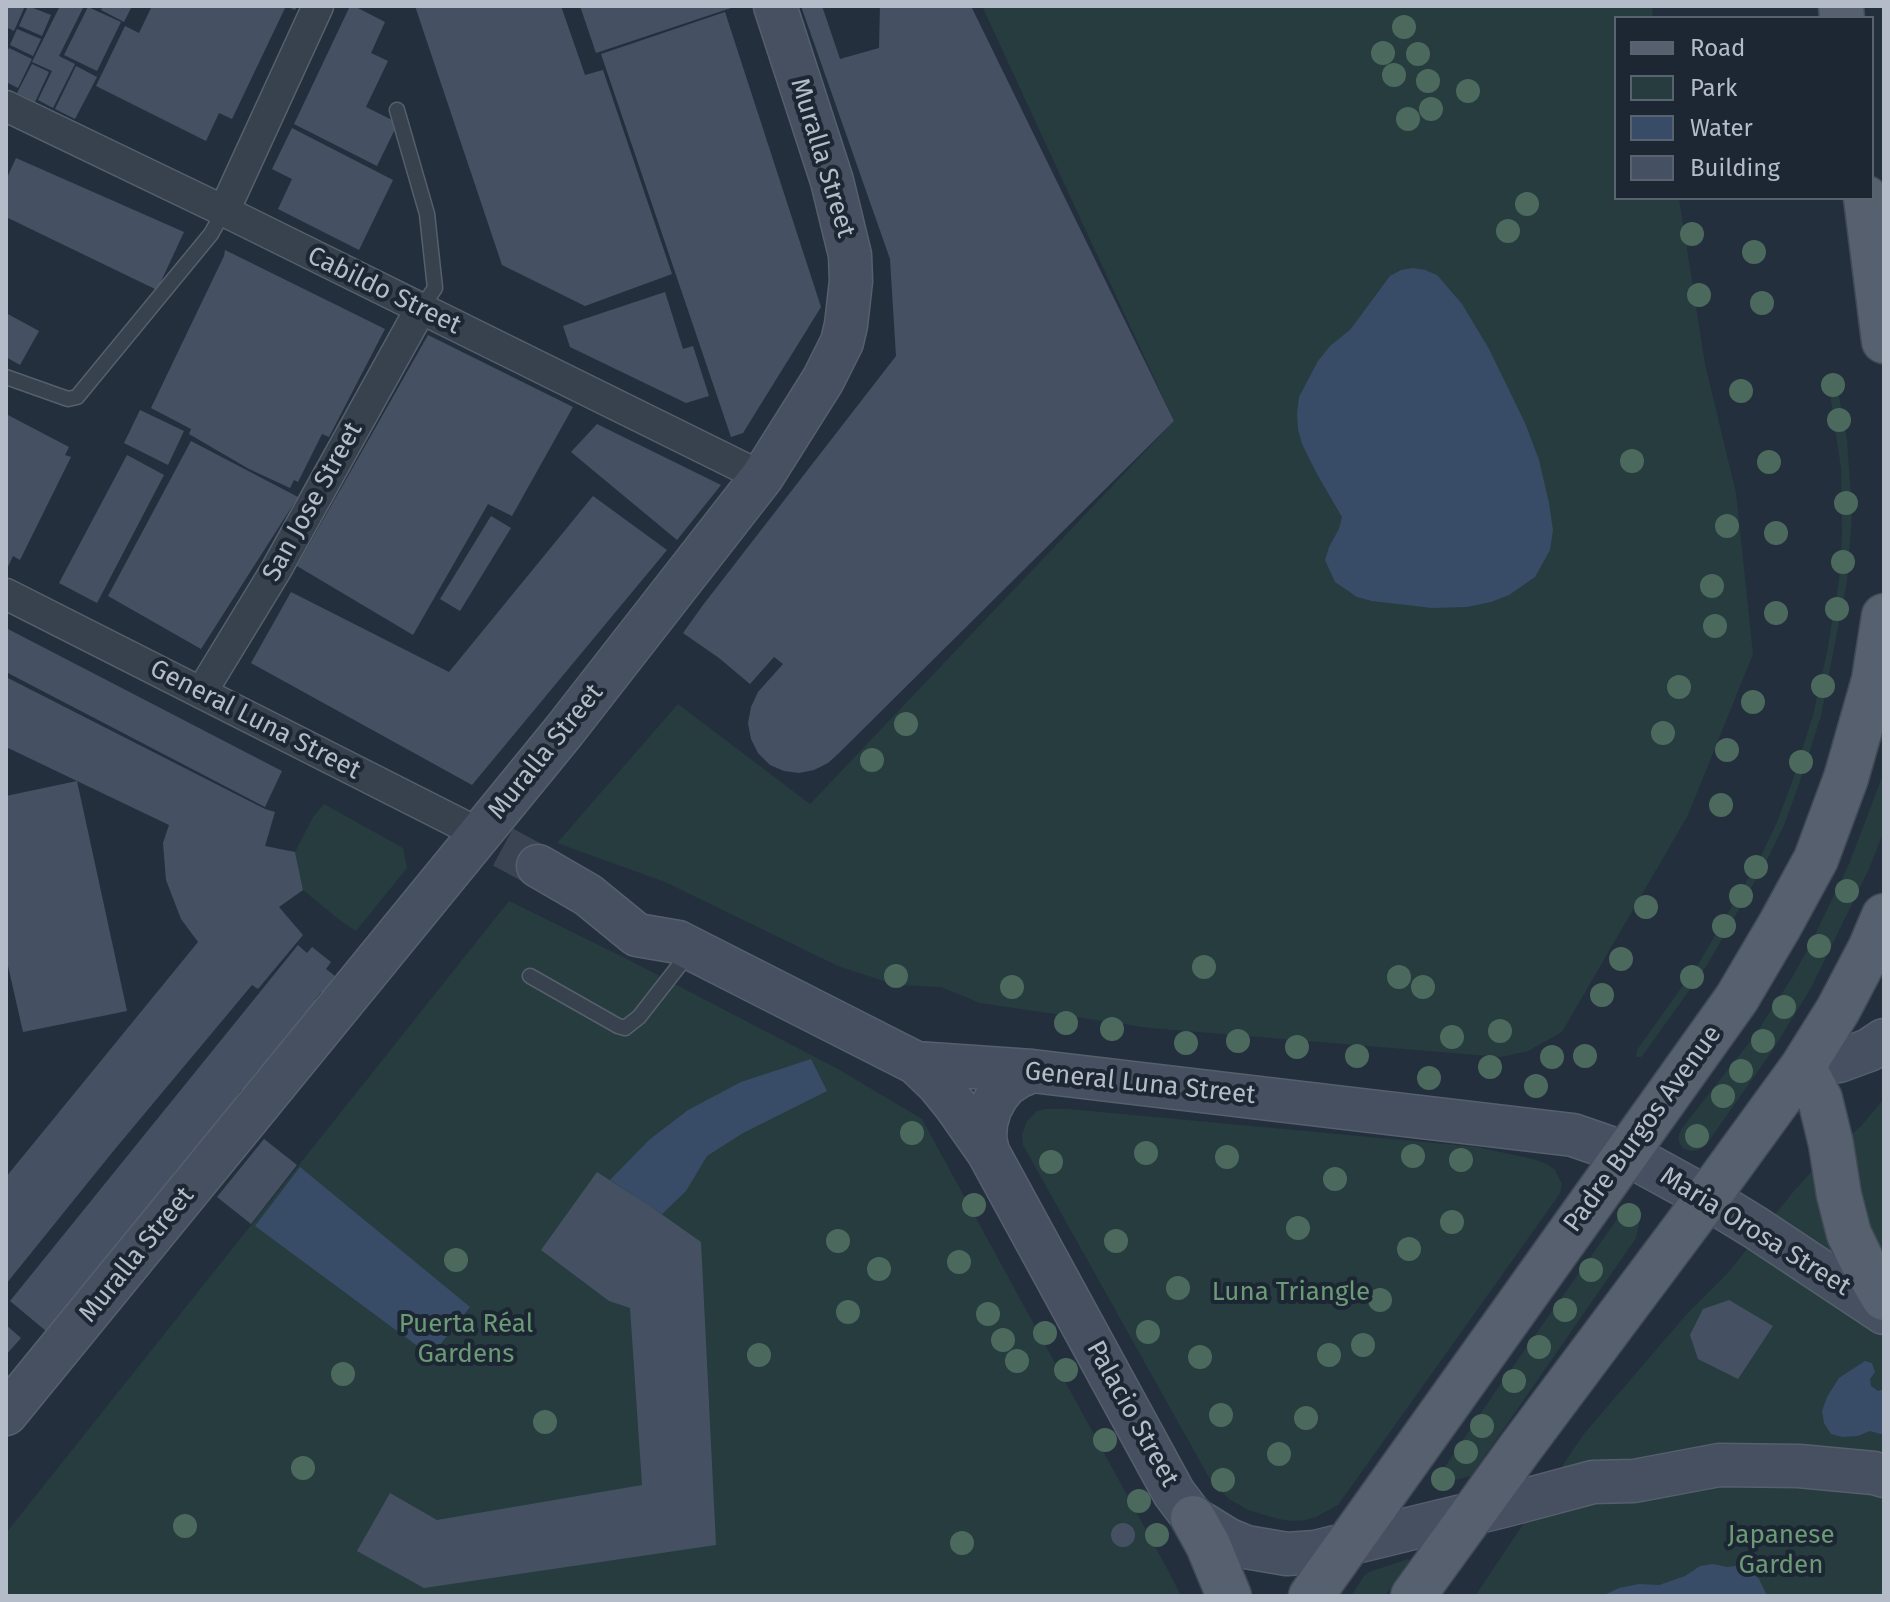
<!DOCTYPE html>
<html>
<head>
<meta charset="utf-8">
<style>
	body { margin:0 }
	#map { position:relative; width:1890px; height:1602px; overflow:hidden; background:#242f3e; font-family:"Fira Sans",sans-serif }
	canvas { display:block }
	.frame { position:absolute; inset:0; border:8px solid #b4bcc9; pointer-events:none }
	.legend { position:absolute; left:1614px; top:16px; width:260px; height:184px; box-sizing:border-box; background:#1d2633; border:2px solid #59626f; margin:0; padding:10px 14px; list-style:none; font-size:24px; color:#b4bcc9 }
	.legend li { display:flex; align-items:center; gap:16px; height:40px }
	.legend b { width:40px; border:2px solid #59626f }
</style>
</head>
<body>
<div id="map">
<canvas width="1890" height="1602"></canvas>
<div class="frame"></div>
<ul class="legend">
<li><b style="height:10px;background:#56606e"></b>Road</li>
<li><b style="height:22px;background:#263c3f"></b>Park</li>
<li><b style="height:22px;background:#394c67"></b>Water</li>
<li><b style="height:22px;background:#455162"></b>Building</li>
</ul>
</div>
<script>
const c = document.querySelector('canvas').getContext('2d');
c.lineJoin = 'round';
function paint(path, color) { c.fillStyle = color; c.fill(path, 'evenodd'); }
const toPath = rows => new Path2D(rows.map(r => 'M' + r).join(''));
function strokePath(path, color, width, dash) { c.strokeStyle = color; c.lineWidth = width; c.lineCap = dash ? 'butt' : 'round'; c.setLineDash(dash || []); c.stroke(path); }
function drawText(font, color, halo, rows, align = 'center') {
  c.font = font + ' "Fira Sans",sans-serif'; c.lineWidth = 8; c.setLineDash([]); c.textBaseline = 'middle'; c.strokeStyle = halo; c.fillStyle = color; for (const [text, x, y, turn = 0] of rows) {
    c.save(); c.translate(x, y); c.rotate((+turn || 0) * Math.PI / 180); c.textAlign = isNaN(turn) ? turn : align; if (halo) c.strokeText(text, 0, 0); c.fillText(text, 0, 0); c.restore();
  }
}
const green = toPath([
	[982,6,1652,6,1653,18,1616,18,1616,198,1679,198,1705,364,1736,493,1753,654,1688,815,1562,1032,1528,1051,1501,1057,1150,1028,980,1003,941,987,896,985,838,966,665,882,557,843,678,704,810,804,1174,421],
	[1833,380,1837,385,1847,440,1852,513,1847,581,1821,716,1799,784,1784,825,1768,858,1706,967,1643,1055,1641,1057,1636,1057,1637,1050,1699,963,1761,856,1777,822,1792,782,1813,715,1827,652,1839,581,1842,532,1841,468,1829,387],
	[1884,772,1884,831,1869,869,1811,988,1772,1051,1706,1145,1698,1150,1691,1151,1683,1148,1679,1142,1679,1135,1682,1128,1753,1038,1793,976,1811,943,1849,864],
	[324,804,403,848,407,868,356,931,342,922,303,890,295,852,313,817],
	[509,901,623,957,838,1069,922,1119,1170,1574,1181,1596,6,1596,6,1533],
	[1884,1099,1884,1596,1475,1596,1583,1435,1685,1316,1726,1275,1794,1191,1814,1169,1861,1126],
	[1046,1109,1069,1109,1477,1147,1533,1159,1547,1164,1555,1170,1562,1184,1560,1193,1554,1202,1338,1505,1316,1517,1305,1520,1293,1521,1278,1519,1248,1510,1229,1499,1211,1481,1023,1145,1022,1135,1027,1121,1037,1111],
	[1634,1210,1640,1218,1636,1238,1471,1476,1432,1486,1495,1392,1620,1215],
	[1408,1559,1410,1561,1385,1596,1351,1596,1364,1576,1369,1572]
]);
const water = toPath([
	[1413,268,1425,270,1437,275,1462,304,1489,349,1525,423,1539,460,1549,503,1553,530,1550,550,1535,577,1509,595,1491,602,1467,607,1432,608,1372,601,1357,597,1335,582,1325,560,1329,547,1339,529,1342,517,1317,474,1302,444,1298,429,1297,414,1299,397,1318,361,1330,346,1350,330,1390,276,1401,270],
	[811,1059,827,1091,743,1133,707,1156,686,1191,662,1214,610,1180,649,1140,688,1110,741,1082],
	[300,1167,470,1307,431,1356,255,1226],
	[1865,1361,1872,1363,1875,1372,1870,1379,1871,1386,1878,1391,1884,1389,1884,1435,1870,1431,1858,1436,1842,1437,1831,1434,1824,1423,1822,1411,1827,1397,1839,1378],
	[1713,1564,1727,1567,1744,1565,1759,1579,1767,1596,1602,1596,1619,1588,1639,1584,1659,1585,1685,1576,1700,1566]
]);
const building = toPath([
	[6,6,25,6,14,31,6,27],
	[28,6,51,15,42,36,19,26],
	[60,6,84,6,59,56,75,64,53,108,38,100,52,71,32,62],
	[103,6,132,6,124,22,101,10],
	[152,6,297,6,295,10,286,6,232,119,219,113,206,141,96,86,125,26,139,33],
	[350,6,354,6,385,22,371,53,388,61,366,107,398,123,377,166,294,124],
	[415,6,561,6,585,75,603,70,672,274,585,306,502,265],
	[580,6,733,6,734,7,596,53],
	[801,6,822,6,840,59,879,48,880,6,971,6,1174,421,839,753,828,763,814,770,799,773,784,771,770,765,758,753,751,739,748,723,751,707,758,692,783,664,774,657,750,684,719,658,683,633,703,605,896,356,890,259],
	[88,7,121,22,97,71,64,55],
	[725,12,821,307,743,433,731,437,601,54],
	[17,29,41,39,33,56,10,45],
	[9,48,32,59,18,88,6,82,6,54],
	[32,64,49,72,35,102,17,93],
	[76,66,97,77,75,119,55,109],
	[292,128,393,180,359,250,278,209,292,179,272,169],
	[16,158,184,232,157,290,6,217,6,180],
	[225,250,385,329,329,437,322,434,298,482,294,480,290,488,249,469,189,434,191,429,151,408,224,256],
	[665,292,683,349,693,346,709,396,686,403,570,347,563,326],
	[6,313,39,331,20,365,6,357],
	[428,335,573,407,512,516,488,504,413,635,297,566],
	[140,410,184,431,168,465,124,443],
	[6,414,69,447,65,455,71,457,20,560,13,556,6,571],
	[597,424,721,485,677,540,571,452],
	[191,441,298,497,201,649,108,596],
	[127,455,164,475,97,603,59,583],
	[593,496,667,550,472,785,251,663,291,592,449,672],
	[491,516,511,528,460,611,440,599],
	[6,628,282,771,265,807,6,672],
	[6,677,265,809,275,812,265,846,295,852,303,890,279,907,303,935,258,989,252,985,115,1149,6,1284,6,1177,198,942,181,919,166,880,163,843,169,825,6,747],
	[77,781,127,1011,23,1032,6,957,6,796],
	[298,945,307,953,312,947,331,962,326,969,335,976,332,979,337,984,327,997,321,992,315,1000,320,1004,310,1017,305,1013,299,1020,305,1024,294,1037,289,1033,284,1038,289,1042,279,1055,274,1051,268,1058,272,1063,262,1075,257,1071,252,1078,256,1082,246,1095,241,1090,235,1099,240,1102,229,1115,225,1111,220,1117,225,1120,215,1133,210,1130,204,1137,208,1140,198,1153,193,1150,189,1156,192,1159,182,1172,178,1168,172,1176,176,1179,166,1192,162,1189,156,1196,159,1199,149,1212,146,1209,141,1215,143,1218,133,1231,130,1228,125,1234,128,1237,118,1250,115,1247,109,1254,112,1257,101,1269,99,1267,94,1273,96,1275,86,1288,83,1285,78,1293,80,1295,70,1308,67,1305,61,1313,64,1315,53,1327,51,1326,46,1331,10,1301],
	[264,1139,297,1165,251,1224,217,1197],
	[597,1172,650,1206,701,1242,716,1545,424,1588,357,1551,390,1493,437,1520,642,1485,630,1308,609,1301,541,1250],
	[1729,1300,1773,1326,1738,1379,1698,1359,1690,1335,1703,1309],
	[6,1325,21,1338,6,1355],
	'1111 1535a12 12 0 1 1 24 0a12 12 0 1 1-24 0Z'
]);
const secondaryTunnel = toPath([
	[503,847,538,866]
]);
const lane = toPath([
	[397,110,427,214,435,288,420,310],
	[6,377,68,399,77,397,211,234,224,211],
	[530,976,618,1026,625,1028,639,1017,689,953]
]);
const street = toPath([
	[6,106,224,211,762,477],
	[224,211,318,6],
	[6,594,480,834],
	[201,693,276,570,420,310]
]);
const secondary = toPath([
	[538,866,588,895,637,935,678,942,916,1063,1032,1071,1573,1135,1625,1153,1707,1198,1756,1228,1884,1313],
	[916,1063,938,1084,955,1105,988,1152,1174,1493,1193,1518,1227,1539,1246,1547,1287,1554,1315,1552,1507,1505,1593,1482,1634,1481,1719,1465,1799,1466,1874,1473,1884,1476],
	[1803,1066,1839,1061,1869,1050,1884,1040],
	[988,1152,985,1138,986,1123,990,1109,997,1096,1006,1085,1018,1077,1032,1071],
	[6,1414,564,731,762,477,823,380,842,342,846,325,851,281,850,255,832,181,775,6]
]);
const primary = toPath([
	[1841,6,1842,18],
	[1866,198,1884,341],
	[1803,1066,1820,1099,1831,1144,1839,1195,1849,1234,1862,1261,1884,1298],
	[1193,1518,1208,1545,1229,1596],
	[1311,1596,1737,998,1780,925,1816,859,1846,778,1874,680,1884,616],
	[1413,1596,1521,1447,1707,1198,1803,1066,1838,1010,1870,949,1884,916]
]);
const trees = [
	[1404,27],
	[1383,53],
	[1418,54],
	[1394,75],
	[1428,81],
	[1468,91],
	[1431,109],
	[1408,119],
	[1527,204],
	[1508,231],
	[1692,234],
	[1754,252],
	[1699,295],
	[1762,303],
	[1833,385],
	[1741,391],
	[1839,420],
	[1632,461],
	[1769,462],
	[1846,503],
	[1727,526],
	[1776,533],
	[1843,562],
	[1712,586],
	[1837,609],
	[1776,613],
	[1715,626],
	[1823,686],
	[1679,687],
	[1753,702],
	[906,724],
	[1663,733],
	[1727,750],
	[872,760],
	[1801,762],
	[1721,805],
	[1756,867],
	[1847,891],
	[1741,896],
	[1646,907],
	[1724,926],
	[1819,946],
	[1621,959],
	[1204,967],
	[896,976],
	[1399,977],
	[1692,977],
	[1012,987],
	[1423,987],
	[1602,995],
	[1784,1007],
	[1066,1023],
	[1112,1029],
	[1500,1031],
	[1452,1037],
	[1238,1041],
	[1763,1041],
	[1186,1043],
	[1297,1047],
	[1357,1056],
	[1585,1056],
	[1552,1057],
	[1490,1067],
	[1741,1071],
	[1429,1078],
	[1536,1086],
	[1723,1096],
	[912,1133],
	[1697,1136],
	[1146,1153],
	[1413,1156],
	[1227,1157],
	[1461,1160],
	[1051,1162],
	[1335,1179],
	[974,1205],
	[1629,1215],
	[1452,1222],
	[1298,1228],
	[838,1241],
	[1116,1241],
	[1409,1249],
	[456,1260],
	[959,1262],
	[879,1269],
	[1591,1270],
	[1178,1288],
	[1380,1300],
	[1565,1310],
	[848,1312],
	[988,1314],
	[1148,1332],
	[1045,1333],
	[1003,1340],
	[1363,1345],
	[1539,1347],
	[759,1355],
	[1329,1355],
	[1200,1357],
	[1017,1361],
	[1066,1370],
	[343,1374],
	[1514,1381],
	[1221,1415],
	[1306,1418],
	[545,1422],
	[1482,1426],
	[1105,1440],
	[1466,1452],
	[1279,1454],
	[303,1468],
	[1443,1479],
	[1223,1480],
	[1139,1501],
	[185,1526],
	[1157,1535],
	[962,1543]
];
const streetNames = [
	["Muralla Street",822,158,73],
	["Cabildo Street",384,291,26],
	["San Jose Street",313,502,-61],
	["General Luna Street",255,720,27],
	["Muralla Street",546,752,-51],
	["General Luna Street",1140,1084,6],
	["Padre Burgos Avenue",1643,1129,-54],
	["Maria Orosa Street",1755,1232,32],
	["Muralla Street",137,1255,-51],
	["Palacio Street",1132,1414,61]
];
const parkNames = [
	["Luna Triangle",1291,1293],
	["Puerta Réal",466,1325],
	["Gardens",466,1355],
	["Japanese",1781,1536],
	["Garden",1781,1566]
];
paint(green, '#263c3f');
paint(water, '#394c67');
paint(building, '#455162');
strokePath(secondaryTunnel, '#3a4453', 42, [42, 21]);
strokePath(lane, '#565f6c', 17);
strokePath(street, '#565f6c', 33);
strokePath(secondary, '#565f6c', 45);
strokePath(primary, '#414a57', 47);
strokePath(lane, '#38414e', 14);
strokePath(street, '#38414e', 30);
strokePath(secondary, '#465061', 42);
strokePath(primary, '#56606e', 44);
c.fillStyle = '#4b6a5d';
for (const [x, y] of trees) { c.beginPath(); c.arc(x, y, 12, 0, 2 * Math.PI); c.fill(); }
drawText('26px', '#b4bcc9', '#1d2633', streetNames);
drawText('26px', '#6b9a76', '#1d2633', parkNames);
</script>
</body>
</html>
